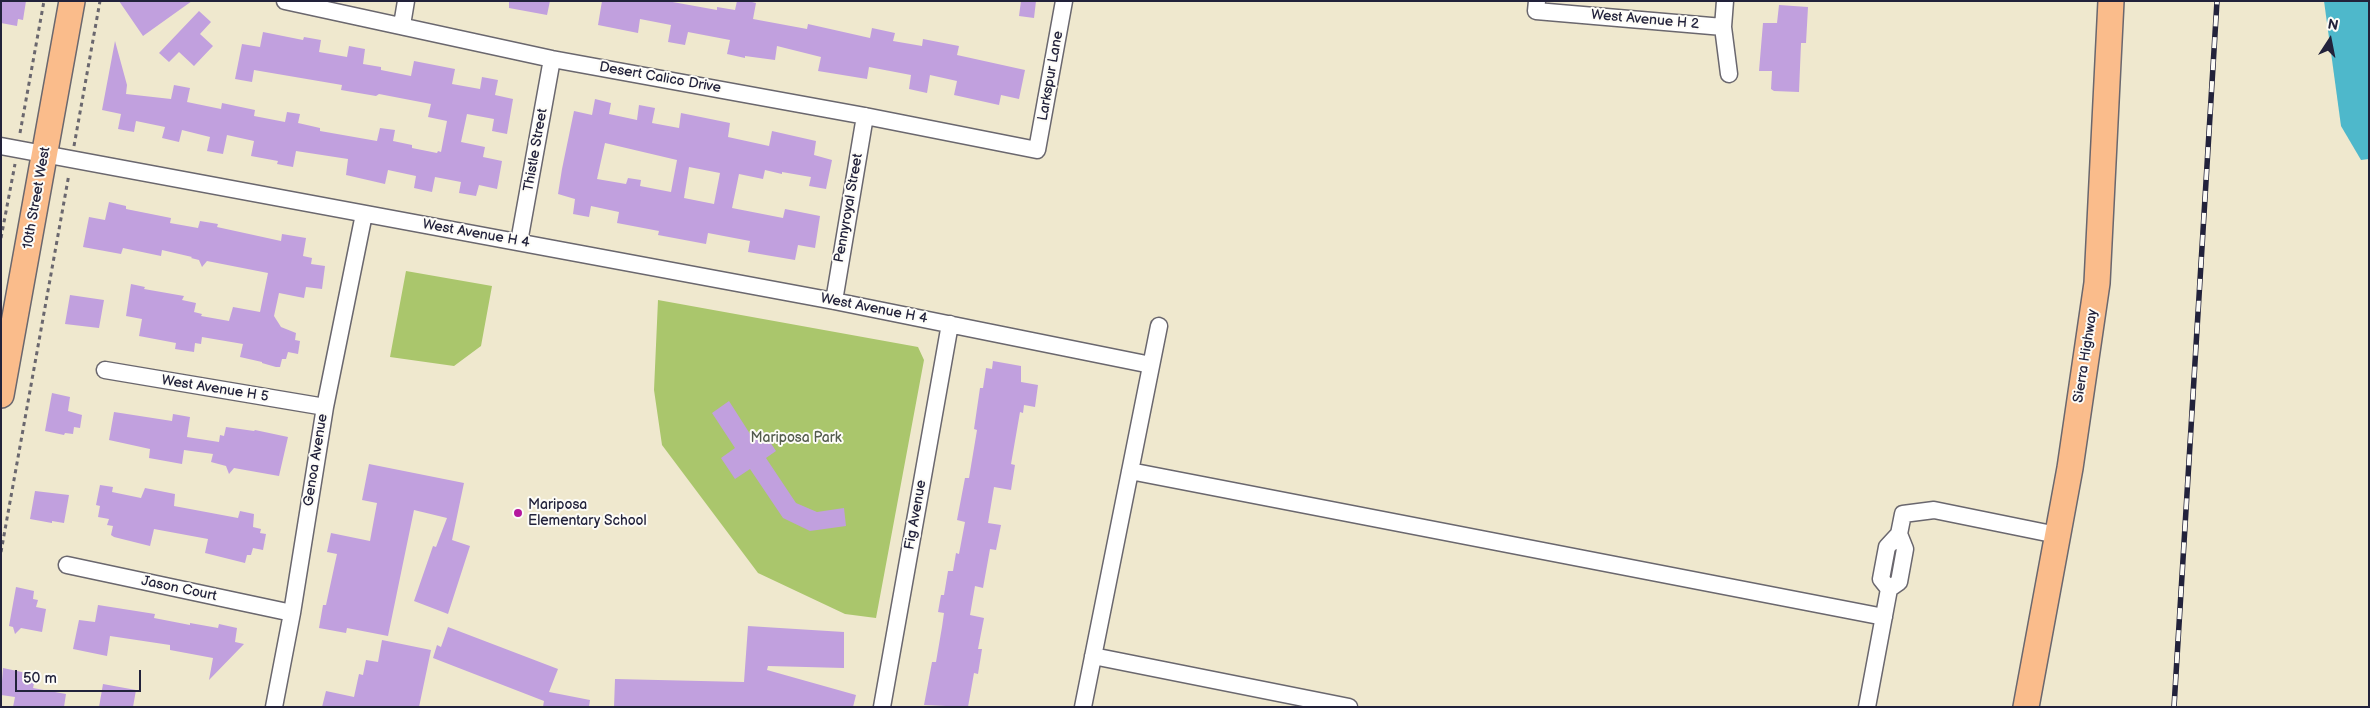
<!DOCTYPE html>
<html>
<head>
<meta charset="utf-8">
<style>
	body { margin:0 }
	#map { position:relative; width:2370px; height:708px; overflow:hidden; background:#efe8ce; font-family:"Balsamiq Sans",sans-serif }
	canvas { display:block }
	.frame { position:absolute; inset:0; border:2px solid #22223b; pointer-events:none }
	.north { position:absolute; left:2305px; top:15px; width:50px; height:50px; -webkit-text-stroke:4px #fdfcf7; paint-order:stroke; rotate:11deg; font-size:14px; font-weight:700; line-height:20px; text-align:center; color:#22223b }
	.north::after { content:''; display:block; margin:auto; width:18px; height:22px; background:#22223b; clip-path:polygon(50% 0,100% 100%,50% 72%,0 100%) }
	.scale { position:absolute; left:15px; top:670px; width:126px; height:22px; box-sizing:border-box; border:2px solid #22223b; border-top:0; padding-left:6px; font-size:15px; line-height:18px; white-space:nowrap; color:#22223b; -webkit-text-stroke:4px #fdfcf7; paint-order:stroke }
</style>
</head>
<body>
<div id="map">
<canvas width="2370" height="708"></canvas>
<div class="frame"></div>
<div class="north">N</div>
<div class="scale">50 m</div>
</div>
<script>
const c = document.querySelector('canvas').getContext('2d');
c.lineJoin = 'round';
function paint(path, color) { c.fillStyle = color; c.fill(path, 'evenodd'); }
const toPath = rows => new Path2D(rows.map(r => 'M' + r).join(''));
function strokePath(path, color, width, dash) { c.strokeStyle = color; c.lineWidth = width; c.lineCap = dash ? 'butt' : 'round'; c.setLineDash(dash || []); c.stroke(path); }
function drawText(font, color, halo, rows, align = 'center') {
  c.font = font + ' "Balsamiq Sans",sans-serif'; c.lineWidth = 4; c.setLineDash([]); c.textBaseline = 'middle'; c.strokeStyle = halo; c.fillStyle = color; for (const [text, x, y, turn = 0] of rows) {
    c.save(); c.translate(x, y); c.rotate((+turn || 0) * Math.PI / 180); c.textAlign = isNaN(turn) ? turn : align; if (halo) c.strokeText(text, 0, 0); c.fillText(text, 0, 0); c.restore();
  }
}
const green = toPath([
	[406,271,492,286,481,346,454,366,390,357],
	[658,300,918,347,924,360,876,618,845,614,758,573,662,445,654,390]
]);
const water = toPath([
	[2324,1,2369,1,2369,159,2361,160,2341,126]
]);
const building = toPath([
	[1,1,26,1,23,20,18,19,17,26,1,23],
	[119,1,192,1,143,36],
	[509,1,550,1,547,15,509,8],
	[602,1,667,1,717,10,717,7,735,10,737,1,748,1,756,3,753,19,807,29,808,24,870,38,872,28,895,33,893,41,922,46,923,39,959,46,957,55,1025,70,1019,99,1001,95,999,105,954,95,957,81,930,75,927,93,909,89,911,75,869,67,867,79,818,71,821,57,777,46,775,60,745,56,745,58,727,54,730,40,688,32,685,45,668,42,671,25,640,19,638,33,598,25],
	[1021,1,1036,1,1034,18,1019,16],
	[1779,5,1808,7,1806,43,1801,43,1799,92,1774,91,1771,89,1772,71,1759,71,1763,23,1777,23],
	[199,11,211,22,200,34,213,46,194,66,179,52,169,62,159,53],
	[263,32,303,40,304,37,321,40,319,52,347,57,349,46,365,49,363,64,381,67,381,70,411,76,414,61,455,69,452,84,480,89,482,77,498,80,495,95,513,99,507,134,492,131,494,119,467,114,461,142,485,147,483,157,502,161,497,189,479,185,476,196,459,193,461,182,435,177,432,192,414,188,416,176,388,170,385,184,346,175,348,159,296,151,293,167,277,164,278,161,251,156,254,141,227,135,223,154,207,151,210,137,182,130,179,142,162,138,165,127,136,121,134,132,118,129,121,114,102,110,115,41,127,85,126,94,171,99,174,85,190,88,187,102,221,109,222,103,255,110,254,116,285,122,287,112,300,114,298,123,320,128,320,131,377,141,380,128,395,130,393,141,412,145,412,148,437,153,438,151,441,152,447,121,428,117,431,104,379,94,376,96,341,90,342,85,254,70,252,82,235,79,242,44,260,47],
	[595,99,611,103,609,114,637,120,639,105,655,108,652,123,679,128,681,113,730,123,728,137,769,146,772,131,816,141,814,155,832,160,826,189,809,186,811,177,782,172,782,174,765,170,763,179,739,174,732,208,783,218,785,209,820,216,815,248,798,245,795,260,748,252,750,241,708,233,706,244,658,235,659,231,617,223,619,212,591,206,589,217,573,214,575,199,558,194,562,169,574,111,592,115],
	[605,143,677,160,671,192,640,186,641,180,628,178,626,184,597,179],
	[689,167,720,173,714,204,684,198],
	[109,202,126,206,126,209,171,218,170,223,198,228,200,221,218,224,217,227,281,241,282,234,306,238,303,256,312,258,311,264,325,266,322,289,306,287,304,298,279,293,274,316,281,327,296,333,295,340,300,341,298,354,288,352,286,359,282,359,280,367,276,367,262,363,262,362,240,357,243,344,202,337,201,344,195,343,194,352,175,349,176,343,139,336,142,319,126,316,131,284,145,287,144,289,184,296,182,300,196,303,194,312,202,314,201,316,229,321,233,307,260,312,268,273,207,261,202,267,199,260,191,258,192,257,162,250,161,256,123,248,121,254,83,247,89,217,105,220],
	[70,295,104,300,99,328,65,324],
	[993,361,1021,366,1021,382,1038,385,1035,407,1024,405,1023,413,1020,412,1011,464,1015,465,1011,490,994,487,988,523,1001,525,996,550,990,549,983,588,975,586,970,615,984,618,978,649,982,649,978,674,974,673,968,707,924,705,932,662,936,662,942,627,944,613,938,612,941,595,944,595,948,571,953,571,956,553,959,554,965,522,957,520,965,478,969,478,977,430,974,429,980,388,983,388,986,368,992,369],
	[52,393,70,397,68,411,82,415,80,428,74,427,73,434,65,433,64,435,45,431],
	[729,401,752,437,762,430,776,451,766,458,796,503,817,512,844,508,846,526,810,531,783,518,750,469,735,479,721,458,735,448,712,413],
	[114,412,172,421,173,414,190,417,187,437,219,442,220,435,224,436,226,427,254,431,255,430,288,437,279,476,234,468,229,474,226,466,211,462,213,454,184,450,182,464,149,458,150,449,109,440],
	[369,464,464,483,452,540,470,546,448,614,414,601,433,546,436,547,447,518,414,510,388,636,347,628,346,633,319,628,323,605,326,605,337,554,327,552,331,533,370,541,377,503,362,500],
	[100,485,113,487,112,492,141,498,145,488,175,494,174,506,238,518,240,511,254,514,253,527,261,529,260,533,266,534,263,550,253,548,251,555,247,555,245,563,205,553,208,539,154,529,150,546,114,537,111,535,113,526,107,525,109,519,98,517,100,506,96,505],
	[35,491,69,495,64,523,52,521,52,523,30,519],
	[16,587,34,591,33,599,38,600,36,607,46,609,42,632,21,628,15,634,13,627,9,626],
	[98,605,155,614,154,618,190,625,190,623,218,628,219,624,237,628,235,642,244,644,209,680,213,658,170,650,170,645,110,636,107,656,73,649,79,620,95,622],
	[748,626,844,632,844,668,768,666,767,670,856,695,853,707,614,707,615,679,744,682],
	[448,627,558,669,549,692,590,700,589,707,543,707,544,701,433,658,437,645,441,647],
	[382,640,431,650,419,707,322,707,326,691,354,697,359,674,363,675,366,660,378,662],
	[3,668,36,675,33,688,66,694,64,707,13,707,15,697,1,695],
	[103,684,136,690,133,707,99,707]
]);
const path = toPath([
	[20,133,44,1],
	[74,146,100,1],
	[1,238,15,164],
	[1,552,69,174]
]);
const minor = toPath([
	[285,1,552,59,865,116,1037,150,1064,1],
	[1537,1,1536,11,1723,27],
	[1725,1,1723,27,1729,74],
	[402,25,406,1],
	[1,146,834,301,1151,365],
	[519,242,552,59],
	[834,301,865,116],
	[105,370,325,407],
	[1130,471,1884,617],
	[67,565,292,613],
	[1889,589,1881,579,1887,547,1899,534,1903,514,1934,510,2057,535],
	[1093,656,1349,707],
	[274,707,292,613,325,407,364,214],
	[882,707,950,324],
	[1083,707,1159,326],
	[1867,707,1889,589,1899,582,1905,549,1899,534]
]);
const primary = toPath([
	[1,395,72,1],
	[2026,707,2070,468,2097,283,2111,1]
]);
const rail = toPath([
	[2174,707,2217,1]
]);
const markers = [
	[518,513,5,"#b5179e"]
];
const streetNames = [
	["West Avenue H 2",1645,20,5],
	["Larkspur Lane",1051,76,-80],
	["Desert Calico Drive",660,78,10],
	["Thistle Street",536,150,-80],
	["10th Street West",37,198,-80],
	["Pennyroyal Street",849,208,-80],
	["West Avenue H 4",476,234,10],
	["West Avenue H 4",874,309,11],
	["Sierra Highway",2086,356,-81],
	["West Avenue H 5",215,389,9],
	["Genoa Avenue",316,460,-81],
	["Fig Avenue",916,515,-80],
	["Jason Court",179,589,12]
];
const parkNames = [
	["Mariposa Park",796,438]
];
const poiNames = [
	["Mariposa",528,505],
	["Elementary School",528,521]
];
paint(green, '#aac66c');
paint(water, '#4eb8cb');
paint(building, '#c1a0de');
strokePath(minor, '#6a676e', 19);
strokePath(primary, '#6a676e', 28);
strokePath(path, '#6a676e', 3, [4, 4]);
strokePath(minor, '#fff', 16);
strokePath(primary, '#fabc8b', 25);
strokePath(rail, '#22223b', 5.5);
strokePath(rail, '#fdfcf7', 4, [11]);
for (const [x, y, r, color] of markers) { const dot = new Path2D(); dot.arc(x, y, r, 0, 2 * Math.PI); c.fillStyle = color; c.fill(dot); strokePath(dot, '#fdfcf7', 2); }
drawText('14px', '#22223b', '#fdfcf7', streetNames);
drawText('14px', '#525b4c', '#fdfcf7', parkNames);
drawText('14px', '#22223b', '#fdfcf7', poiNames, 'left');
</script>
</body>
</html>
